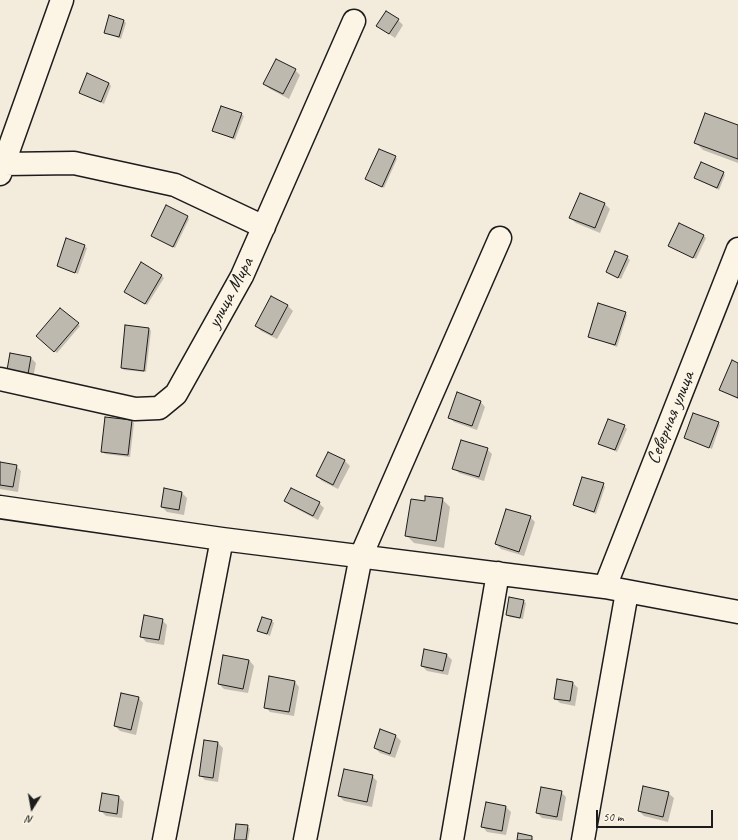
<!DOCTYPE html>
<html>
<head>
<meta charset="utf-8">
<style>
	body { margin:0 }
	#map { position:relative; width:738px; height:840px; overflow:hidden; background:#f3ecdd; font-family:Caveat,sans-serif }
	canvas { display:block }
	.north { position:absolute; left:12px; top:788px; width:40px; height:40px; -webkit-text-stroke:3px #fcf5e5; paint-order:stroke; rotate:191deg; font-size:11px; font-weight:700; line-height:16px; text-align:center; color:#1c1c1c }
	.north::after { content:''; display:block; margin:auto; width:14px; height:18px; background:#1c1c1c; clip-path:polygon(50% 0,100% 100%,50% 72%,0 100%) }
	.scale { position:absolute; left:596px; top:810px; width:117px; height:18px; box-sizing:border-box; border:2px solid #1c1c1c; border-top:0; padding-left:5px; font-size:12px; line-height:14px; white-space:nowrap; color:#1c1c1c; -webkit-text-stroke:3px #fcf5e5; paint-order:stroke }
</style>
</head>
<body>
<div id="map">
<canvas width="738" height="840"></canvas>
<div class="north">N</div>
<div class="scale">50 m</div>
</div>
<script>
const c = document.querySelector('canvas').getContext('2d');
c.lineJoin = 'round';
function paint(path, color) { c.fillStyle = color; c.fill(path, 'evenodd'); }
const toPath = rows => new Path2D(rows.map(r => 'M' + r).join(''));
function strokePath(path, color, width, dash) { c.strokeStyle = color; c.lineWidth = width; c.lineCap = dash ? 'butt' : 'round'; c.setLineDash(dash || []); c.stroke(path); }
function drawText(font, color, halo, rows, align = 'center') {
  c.font = font + ' Caveat,sans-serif'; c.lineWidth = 3; c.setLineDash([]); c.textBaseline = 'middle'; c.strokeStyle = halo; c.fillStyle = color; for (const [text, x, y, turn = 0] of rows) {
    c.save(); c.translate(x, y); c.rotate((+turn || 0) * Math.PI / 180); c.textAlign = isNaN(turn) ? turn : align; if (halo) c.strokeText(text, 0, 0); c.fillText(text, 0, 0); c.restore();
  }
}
const shadow = toPath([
	[398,20,403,25,395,38,377,26],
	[124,21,126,23,121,39,105,32],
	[295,70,300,75,289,99,270,89,264,84],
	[109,83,111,86,104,104,80,92],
	[241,114,244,116,235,140,213,130],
	[738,126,738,163,703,150,695,142],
	[395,157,397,159,384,188,366,179],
	[723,173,725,175,719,190,695,178],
	[605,204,610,209,600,233,576,223,570,218],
	[187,216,189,219,175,248,152,235],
	[704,236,706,238,696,259,669,245],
	[84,246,87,248,78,274,58,266],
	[627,257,630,260,621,279,607,272],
	[161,275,164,278,147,305,128,294],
	[288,306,293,311,277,339,261,331,256,326],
	[60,309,80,326,57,353,39,338],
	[625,313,627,315,617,347,589,336],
	[149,329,151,331,146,372,124,370,122,368],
	[11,354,31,358,36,363,33,378,13,374],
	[738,364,738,399,720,390],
	[480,401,485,407,477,430,454,422,449,417],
	[106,418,132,421,134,423,130,457,105,454,103,452],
	[718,423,720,425,712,449,685,438],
	[624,426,627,429,617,452,599,443],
	[487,449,492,454,484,481,459,473,454,468],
	[329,453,345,461,350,466,338,489,322,481,317,476],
	[0,463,16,466,21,471,18,492,0,489],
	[603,484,605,487,596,514,574,505],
	[182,493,187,498,184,515,167,512,162,507],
	[442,499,450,507,444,548,414,543,406,535,425,502],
	[285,501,319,503,324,508,318,520,291,506],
	[530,517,535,522,524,556,501,549,496,544],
	[523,601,526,603,523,619,509,617,507,614],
	[162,620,167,625,164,645,146,642,141,636],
	[272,621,274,623,270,636,258,630],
	[446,654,452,660,448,675,427,671,422,666],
	[249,660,254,666,248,693,224,689,219,684],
	[294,681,299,687,294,716,270,712,265,707],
	[573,683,578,688,575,706,560,703,555,698],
	[138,697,143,703,136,735,120,731,115,726],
	[380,731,396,736,401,741,395,758,380,753,375,748],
	[218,743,223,748,218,782,205,780,200,775],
	[372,776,377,781,372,807,344,801,339,796],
	[561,792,566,797,562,821,542,818,537,813],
	[668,793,674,798,668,822,644,816,639,811],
	[103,794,119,797,124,802,122,818,106,816,101,811],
	[506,807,511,812,506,835,487,832,482,826],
	[247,826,250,829,248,840,235,840]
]);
const building = toPath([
	[386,11,399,19,389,34,376,26,386,11],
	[109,15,124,20,119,37,104,33,109,15],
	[276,59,296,69,283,94,263,84,276,59],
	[87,73,109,83,101,102,79,93,87,73],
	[221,106,242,113,233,138,212,131,221,106],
	[705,113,738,125,738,159,694,143,705,113],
	[379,149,396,156,382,187,365,179,379,149],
	[701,162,724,172,717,188,694,178,701,162],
	[580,193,605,203,595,228,569,218,580,193],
	[166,205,188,216,173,247,151,236,166,205],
	[679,223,704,235,693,258,668,246,679,223],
	[66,238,85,245,75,273,57,266,66,238],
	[615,251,628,256,618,278,606,272,615,251],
	[141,262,162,275,145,304,124,292,141,262],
	[271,296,288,305,272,335,255,326,271,296],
	[598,303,626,312,615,345,588,337,598,303],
	[60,308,79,323,54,352,36,336,60,308],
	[125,325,149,328,144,371,121,368,125,325],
	[10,353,31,357,28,374,7,370,10,353],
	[732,360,738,363,738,398,719,390,732,360],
	[457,392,481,401,472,426,448,418,457,392],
	[693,413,719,422,709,448,684,438,693,413],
	[105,417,132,420,128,455,101,452,105,417],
	[608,419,625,425,615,450,598,444,608,419],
	[461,440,488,448,479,477,452,469,461,440],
	[328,452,345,460,333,485,316,476,328,452],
	[0,462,17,465,13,487,0,485,0,462],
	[582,477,604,483,594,512,573,505,582,477],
	[164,488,182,492,179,510,161,507,164,488],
	[291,488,320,502,313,516,284,501,291,488],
	[425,496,443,498,436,541,405,536,411,499,425,501,425,496],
	[506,509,531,516,519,552,495,544,506,509],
	[509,597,524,600,520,618,506,615,509,597],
	[144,615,163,619,159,640,140,637,144,615],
	[262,617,272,620,267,634,257,631,262,617],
	[424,649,447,654,443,671,421,666,424,649],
	[223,655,249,660,243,689,218,684,223,655],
	[269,676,295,681,289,712,264,708,269,676],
	[557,679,573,682,570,701,554,699,557,679],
	[121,693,139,697,131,730,114,726,121,693],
	[380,729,396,735,390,754,374,748,380,729],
	[204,740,218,742,213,778,199,776,204,740],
	[344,769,373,775,367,802,338,796,344,769],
	[643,786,669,792,663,817,638,811,643,786],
	[541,787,562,791,557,817,536,813,541,787],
	[102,793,119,796,117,814,99,811,102,793],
	[486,802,506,806,502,831,481,827,486,802],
	[236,824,248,825,246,840,234,840,236,824],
	[518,833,532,836,532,840,517,840,518,833]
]);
const minor = toPath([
	[4,164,74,163,175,185,264,227],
	[0,174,62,0],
	[0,379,135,409,159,408,176,394,242,276,354,21],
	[0,507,222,539,605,587,738,612],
	[605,587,738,249],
	[164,840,222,539],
	[305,840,361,556,500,238],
	[452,840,498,573],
	[583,840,627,592]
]);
const streetNames = [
	["улица Мира",231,293,-62],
	["Северная улица",671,418,-68]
];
paint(shadow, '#0003');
paint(building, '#beb9ae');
strokePath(building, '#1c1c1c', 1);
strokePath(minor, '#1c1c1c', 25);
strokePath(minor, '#fcf5e5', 22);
drawText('19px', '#1c1c1c', '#fcf5e5', streetNames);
</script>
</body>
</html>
